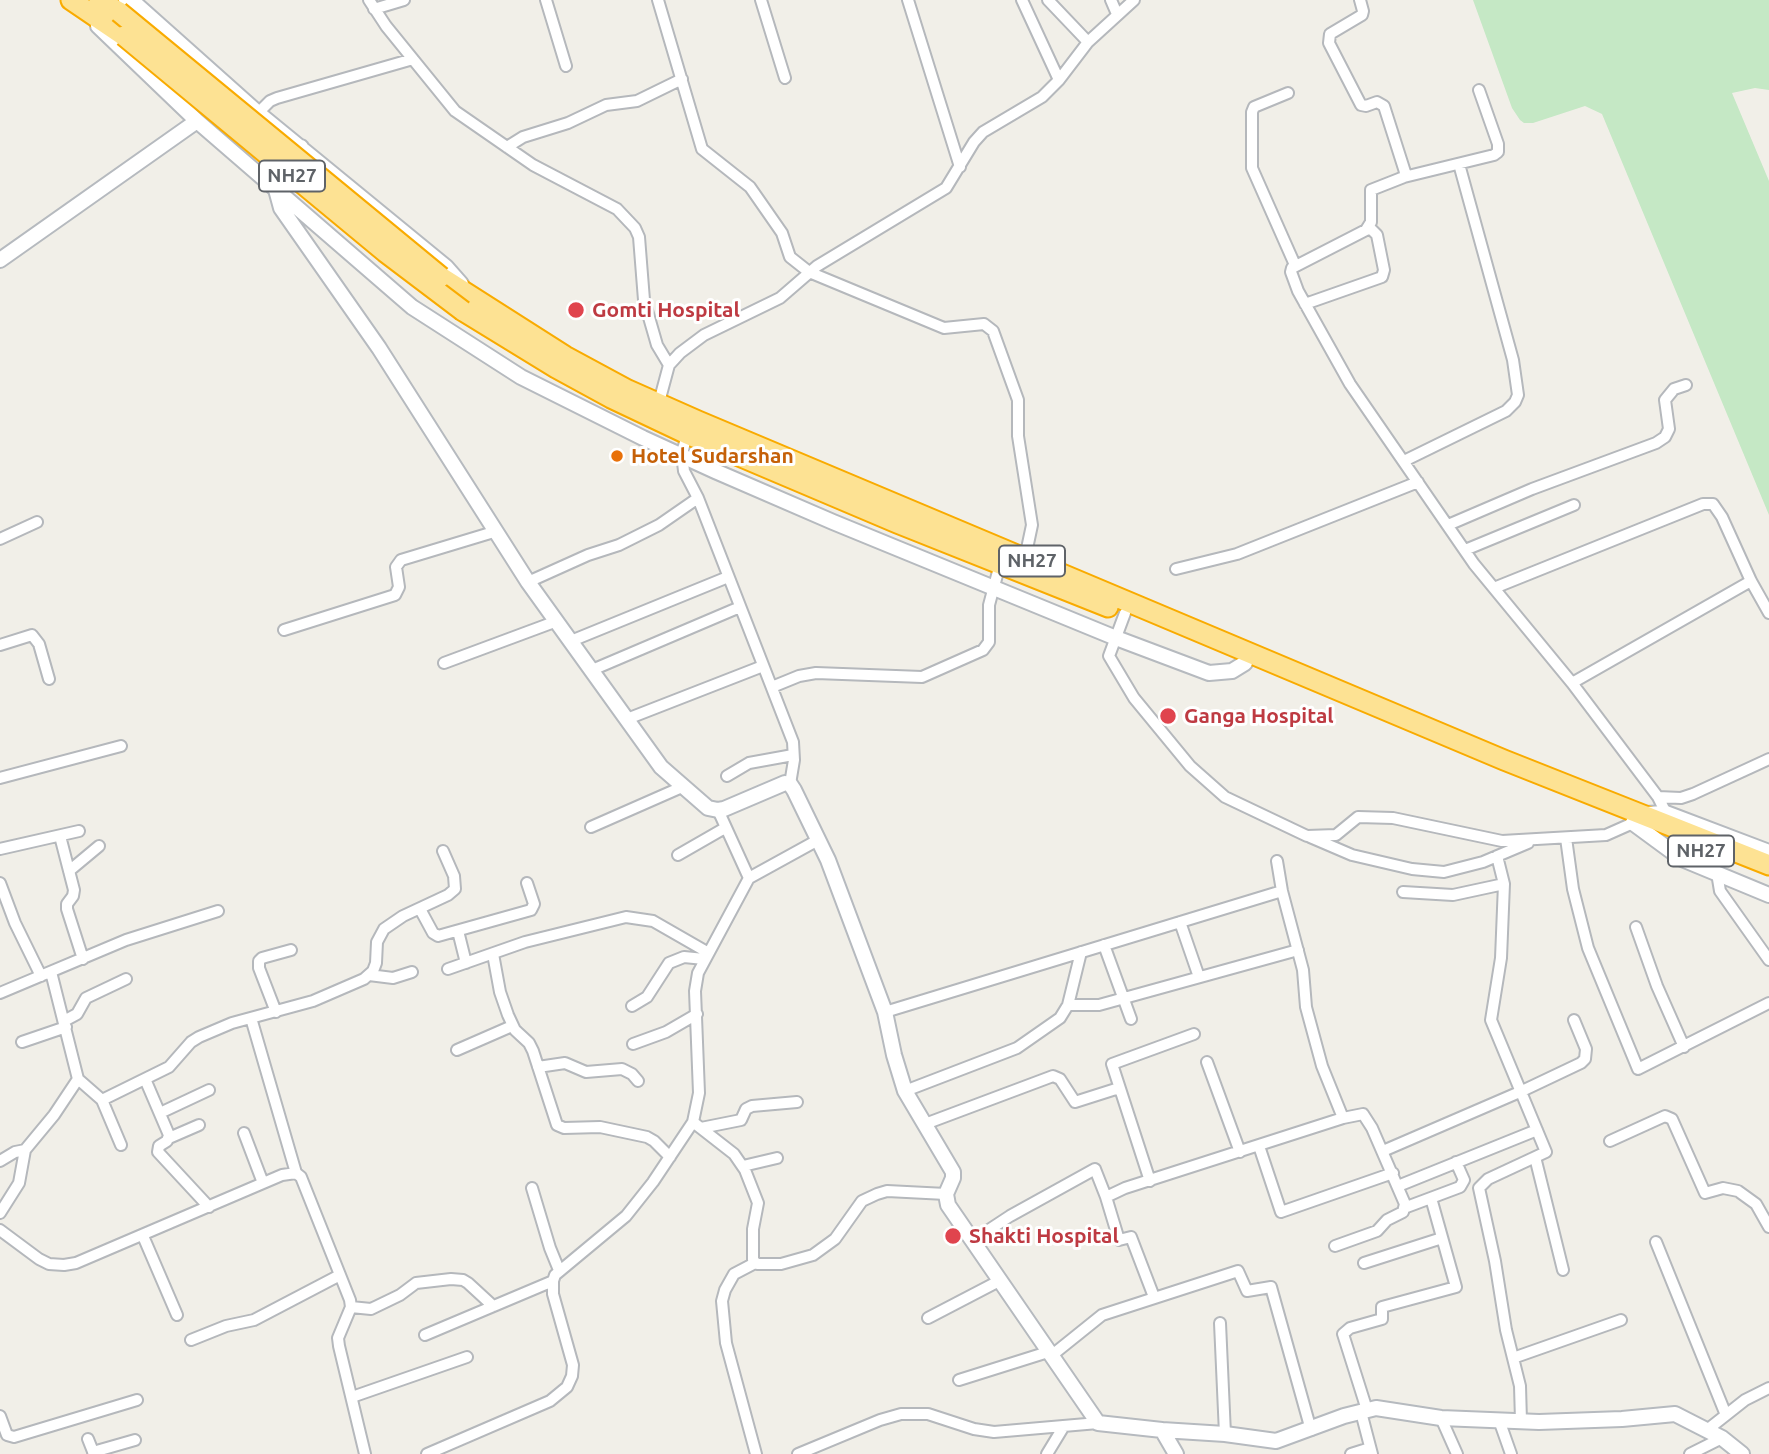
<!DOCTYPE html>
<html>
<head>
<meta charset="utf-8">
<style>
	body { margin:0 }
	canvas { display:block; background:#f1efe8 }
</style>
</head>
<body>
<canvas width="1769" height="1454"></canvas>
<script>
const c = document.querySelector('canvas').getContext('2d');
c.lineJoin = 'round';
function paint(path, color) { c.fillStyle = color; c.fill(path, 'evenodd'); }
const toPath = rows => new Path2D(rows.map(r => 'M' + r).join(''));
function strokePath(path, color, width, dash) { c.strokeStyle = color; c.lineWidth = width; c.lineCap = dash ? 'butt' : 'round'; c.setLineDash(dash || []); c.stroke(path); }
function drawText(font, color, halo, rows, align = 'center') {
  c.font = font + ' Ubuntu,sans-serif'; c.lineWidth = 6; c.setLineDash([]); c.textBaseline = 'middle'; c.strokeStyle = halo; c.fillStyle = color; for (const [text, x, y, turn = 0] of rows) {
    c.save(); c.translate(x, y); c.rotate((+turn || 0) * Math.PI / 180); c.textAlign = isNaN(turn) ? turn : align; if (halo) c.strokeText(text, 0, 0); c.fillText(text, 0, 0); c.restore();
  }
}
const green = toPath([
	[1473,0,1769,0,1769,90,1755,88,1732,93,1769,181,1769,515,1602,114,1585,106,1533,123,1524,123,1520,120,1512,108]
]);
const street = toPath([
	[369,0,386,26,455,111,533,165,617,209,635,228,639,237,644,300,657,345,669,365],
	[546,0,566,66],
	[658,0,702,149,750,187,782,233,790,257,809,272,944,328,984,324,993,331,1018,400,1018,436,1032,525,1025,558],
	[761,0,785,78],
	[908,0,960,167],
	[1022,0,1059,80],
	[1048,0,1088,42],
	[1111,0,1117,14],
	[1360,0,1363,11,1362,15,1330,34,1329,43,1361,105,1366,106,1377,102,1384,106,1405,172,1404,177,1371,190,1371,222,1366,230,1292,268,1291,272,1298,291,1350,384,1474,564,1572,683,1658,797,1666,813],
	[374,9,404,0],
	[1288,93,1254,107,1252,112,1252,168,1295,265],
	[258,113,270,101,277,98,413,59],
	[507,147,523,137,568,123,606,105,637,101,682,79],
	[1404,177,1494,155,1498,152,1498,144,1479,90],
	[1305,304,1382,277,1384,270,1377,235,1369,227],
	[658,406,669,365,680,353,704,335,780,298,817,266,946,188,974,142,983,132,1042,97,1059,80,1088,42,1134,0],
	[687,434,682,454,684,471,698,498,793,742,794,760,790,784],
	[1404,461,1506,411,1515,402,1518,395,1513,360,1459,164],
	[1448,525,1532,489,1656,443,1665,437,1669,429,1665,400,1674,389,1686,385],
	[0,539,37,522],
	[1465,550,1574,505],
	[1176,569,1237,554,1418,482],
	[528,582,588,555,619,545,659,525,698,498],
	[1494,588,1703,504,1713,504,1722,517,1751,581,1769,613],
	[1125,613,1109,656,1134,698,1190,766,1225,797,1307,836,1336,835,1358,817,1393,818,1502,841,1606,835,1633,823],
	[284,630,395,595,399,587,396,567,401,560,497,531],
	[571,641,728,577],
	[0,645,32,635,39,644,49,679],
	[444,663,557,621],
	[592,670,740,607],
	[1572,683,1751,581],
	[772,687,799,676,816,673,922,677,983,650,989,642,989,605,1000,564],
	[627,719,763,666],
	[727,776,749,763,793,755],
	[0,778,121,746],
	[1658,797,1681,798,1693,794,1769,759],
	[718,810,749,878],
	[591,827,682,787],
	[60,836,74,890,73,896,67,904,67,909,83,959],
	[1310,837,1352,855,1412,869,1444,872,1483,862,1528,843],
	[1566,838,1573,889,1588,948,1638,1069,1769,1003],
	[0,849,79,831],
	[678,855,725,828],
	[1497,856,1504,884,1501,958,1491,1020,1546,1152,1488,1179,1479,1188,1495,1261,1506,1330,1520,1386,1521,1421],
	[1277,861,1282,891,1303,970,1306,1007,1322,1066,1343,1118,1363,1114,1372,1128,1405,1204,1403,1212,1387,1220,1377,1231,1335,1246],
	[69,871,99,846],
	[1717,873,1720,891,1769,960],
	[0,883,15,923,41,976],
	[1403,892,1453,895,1504,884],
	[420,909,433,933,438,936,531,910,534,904,527,883],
	[1180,922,1199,977],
	[1636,927,1657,986,1684,1047],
	[458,931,466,963],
	[1104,945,1131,1019],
	[493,954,500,992,508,1015,515,1030,529,1043,533,1051,557,1125,564,1128,600,1127,647,1137,654,1141,670,1157],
	[448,969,525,942,626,917,653,921,707,952],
	[369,975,393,978,412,972],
	[0,993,126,940,218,911],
	[1068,1005,1099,1005,1298,950],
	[632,1006,647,997,669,963,684,957,704,959],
	[276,1012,259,968,259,961,262,958,291,950],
	[885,1012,1282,891],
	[251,1018,296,1173],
	[64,1021,77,1014,86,998,126,979],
	[22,1042,66,1027],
	[633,1044,666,1032,697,1014],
	[457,1050,512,1026],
	[1207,1062,1240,1152],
	[538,1067,565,1063,586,1072,622,1069,632,1074,638,1081],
	[78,1079,102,1100,121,1145],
	[145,1079,169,1135,167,1141,159,1146,158,1152,209,1207],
	[905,1091,1017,1048,1060,1018,1068,1005,1081,952],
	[102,1100,169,1067,191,1042,199,1037,232,1023,313,1001,364,979,373,971,376,963,377,942,384,929,403,916,448,895,455,889,454,876,443,851],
	[160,1113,209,1090],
	[693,1122,734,1154,745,1170,758,1203,753,1229,753,1260,757,1264,781,1264,813,1255,835,1239,862,1201,877,1194,887,1191,946,1194],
	[925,1124,1053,1076,1060,1079,1075,1102,1119,1088],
	[701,1128,741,1120,746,1109,752,1106,797,1102],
	[244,1133,263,1183],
	[169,1138,199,1125],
	[1610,1141,1665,1116,1672,1119,1705,1193,1723,1188,1738,1191,1756,1204,1769,1227],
	[1259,1146,1281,1212,1393,1173],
	[1383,1151,1522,1091,1581,1063,1585,1059,1586,1049,1574,1020],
	[1535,1157,1563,1270],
	[0,1161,15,1152,25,1150],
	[743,1166,777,1158],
	[1150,1181,1112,1064,1194,1034],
	[1398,1186,1537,1130],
	[532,1188,550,1248,559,1270],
	[1106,1197,1119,1240,1131,1237,1154,1297],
	[1404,1208,1460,1187,1464,1180,1456,1162],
	[0,1213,19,1183,25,1150,54,1115,78,1079,51,972],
	[0,1230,39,1259,49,1264,64,1265,76,1263,282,1175,296,1173,301,1177,350,1300,351,1307,338,1338,339,1346,365,1454],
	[143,1236,177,1315],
	[972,1241,1010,1216,1095,1169,1106,1197,1125,1188,1343,1118],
	[1656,1242,1726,1415],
	[755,1263,734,1274,725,1290,722,1301,726,1343,756,1454],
	[1364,1263,1442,1238],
	[351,1307,371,1309,400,1295,416,1283,451,1279,463,1280,468,1283,493,1306],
	[928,1318,999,1281],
	[1220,1323,1225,1434],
	[425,1335,553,1281],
	[191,1340,226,1326,254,1320,340,1275],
	[1051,1356,1102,1315,1238,1271,1247,1291,1271,1287,1311,1430],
	[1513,1358,1621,1320],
	[959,1380,1048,1352],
	[352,1397,467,1357],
	[1367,1410,1343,1334,1350,1328,1382,1319,1382,1307,1456,1287,1431,1198],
	[1361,1412,1372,1454],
	[0,1416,7,1435,14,1437,137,1400],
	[1441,1418,1457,1454],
	[1499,1420,1511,1454],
	[1707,1430,1745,1400,1769,1388],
	[88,1439,94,1454],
	[93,1452,135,1440],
	[427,1454,550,1401,567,1387,572,1376,573,1365,553,1294,553,1281,555,1275,626,1216,653,1182,693,1122,699,1093,695,991,698,973,749,878,818,840],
	[798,1454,880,1420,901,1414,928,1414,974,1429,994,1432,1098,1423],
	[1047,1454,1064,1426],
	[1351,1454,1370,1448],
	[1690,1454,1722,1438]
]);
const secondary = toPath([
	[126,0,138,6,258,113,446,267,461,284],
	[98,26,197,121,412,307,521,377,643,438,715,471,833,522,1116,638,1209,673,1232,671,1245,663],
	[301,147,275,186,281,208,379,348,528,582,661,767,708,808,718,810,724,809,785,783,790,784,794,790,828,860,885,1012,894,1055,905,1091,953,1172,953,1178,946,1194,948,1205,1098,1423,1162,1430,1176,1454],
	[0,260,197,121],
	[1646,814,1666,813,1769,852],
	[1633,823,1682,859,1769,895],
	[1162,1430,1225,1434,1276,1441,1344,1416,1376,1408,1441,1418,1539,1422,1622,1419,1675,1414,1722,1438,1742,1454]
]);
const highway = toPath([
	[71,0,124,36],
	[99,0,119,12],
	[441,277,565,356,628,390,698,421,1504,760,1769,865],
	[463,311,556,368,611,398,687,434,897,523,1108,607]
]);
const highwayBridge = toPath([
	[119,12,441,277],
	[124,36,385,252,463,311]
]);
const markers = [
	[576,310,9,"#e0444e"],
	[617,456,7,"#e8710a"],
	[1168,716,9,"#e0444e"],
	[953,1236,9,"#e0444e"]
];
const shields = [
	[292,176,66],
	[1032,561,66],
	[1701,851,66]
];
const shieldNames = [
	["NH27",292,176],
	["NH27",1032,561],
	["NH27",1701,851]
];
const healthNames = [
	["Gomti Hospital",592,310],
	["Ganga Hospital",1184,716],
	["Shakti Hospital",969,1236]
];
const foodNames = [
	["Hotel Sudarshan",631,456]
];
paint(green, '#c5e8c5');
strokePath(street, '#b5b8bc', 14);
strokePath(secondary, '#b6babf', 18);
strokePath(highway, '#f9ab00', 23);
strokePath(street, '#fff', 10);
strokePath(secondary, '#fff', 14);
strokePath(highway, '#fde293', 19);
strokePath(highwayBridge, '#f9ab00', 23, []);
strokePath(highwayBridge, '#fde293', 19);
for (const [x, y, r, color] of markers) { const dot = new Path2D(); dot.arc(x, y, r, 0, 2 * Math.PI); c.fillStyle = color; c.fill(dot); strokePath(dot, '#fff', 2.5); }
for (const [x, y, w] of shields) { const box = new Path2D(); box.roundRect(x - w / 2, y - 15.5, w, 31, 5); c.fillStyle = '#fff'; c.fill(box); strokePath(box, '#5f6368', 2); }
drawText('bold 19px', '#5f6368', null, shieldNames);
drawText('bold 21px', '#be3a42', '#fff', healthNames, 'left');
drawText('bold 21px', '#c56008', '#fff', foodNames, 'left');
</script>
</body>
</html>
